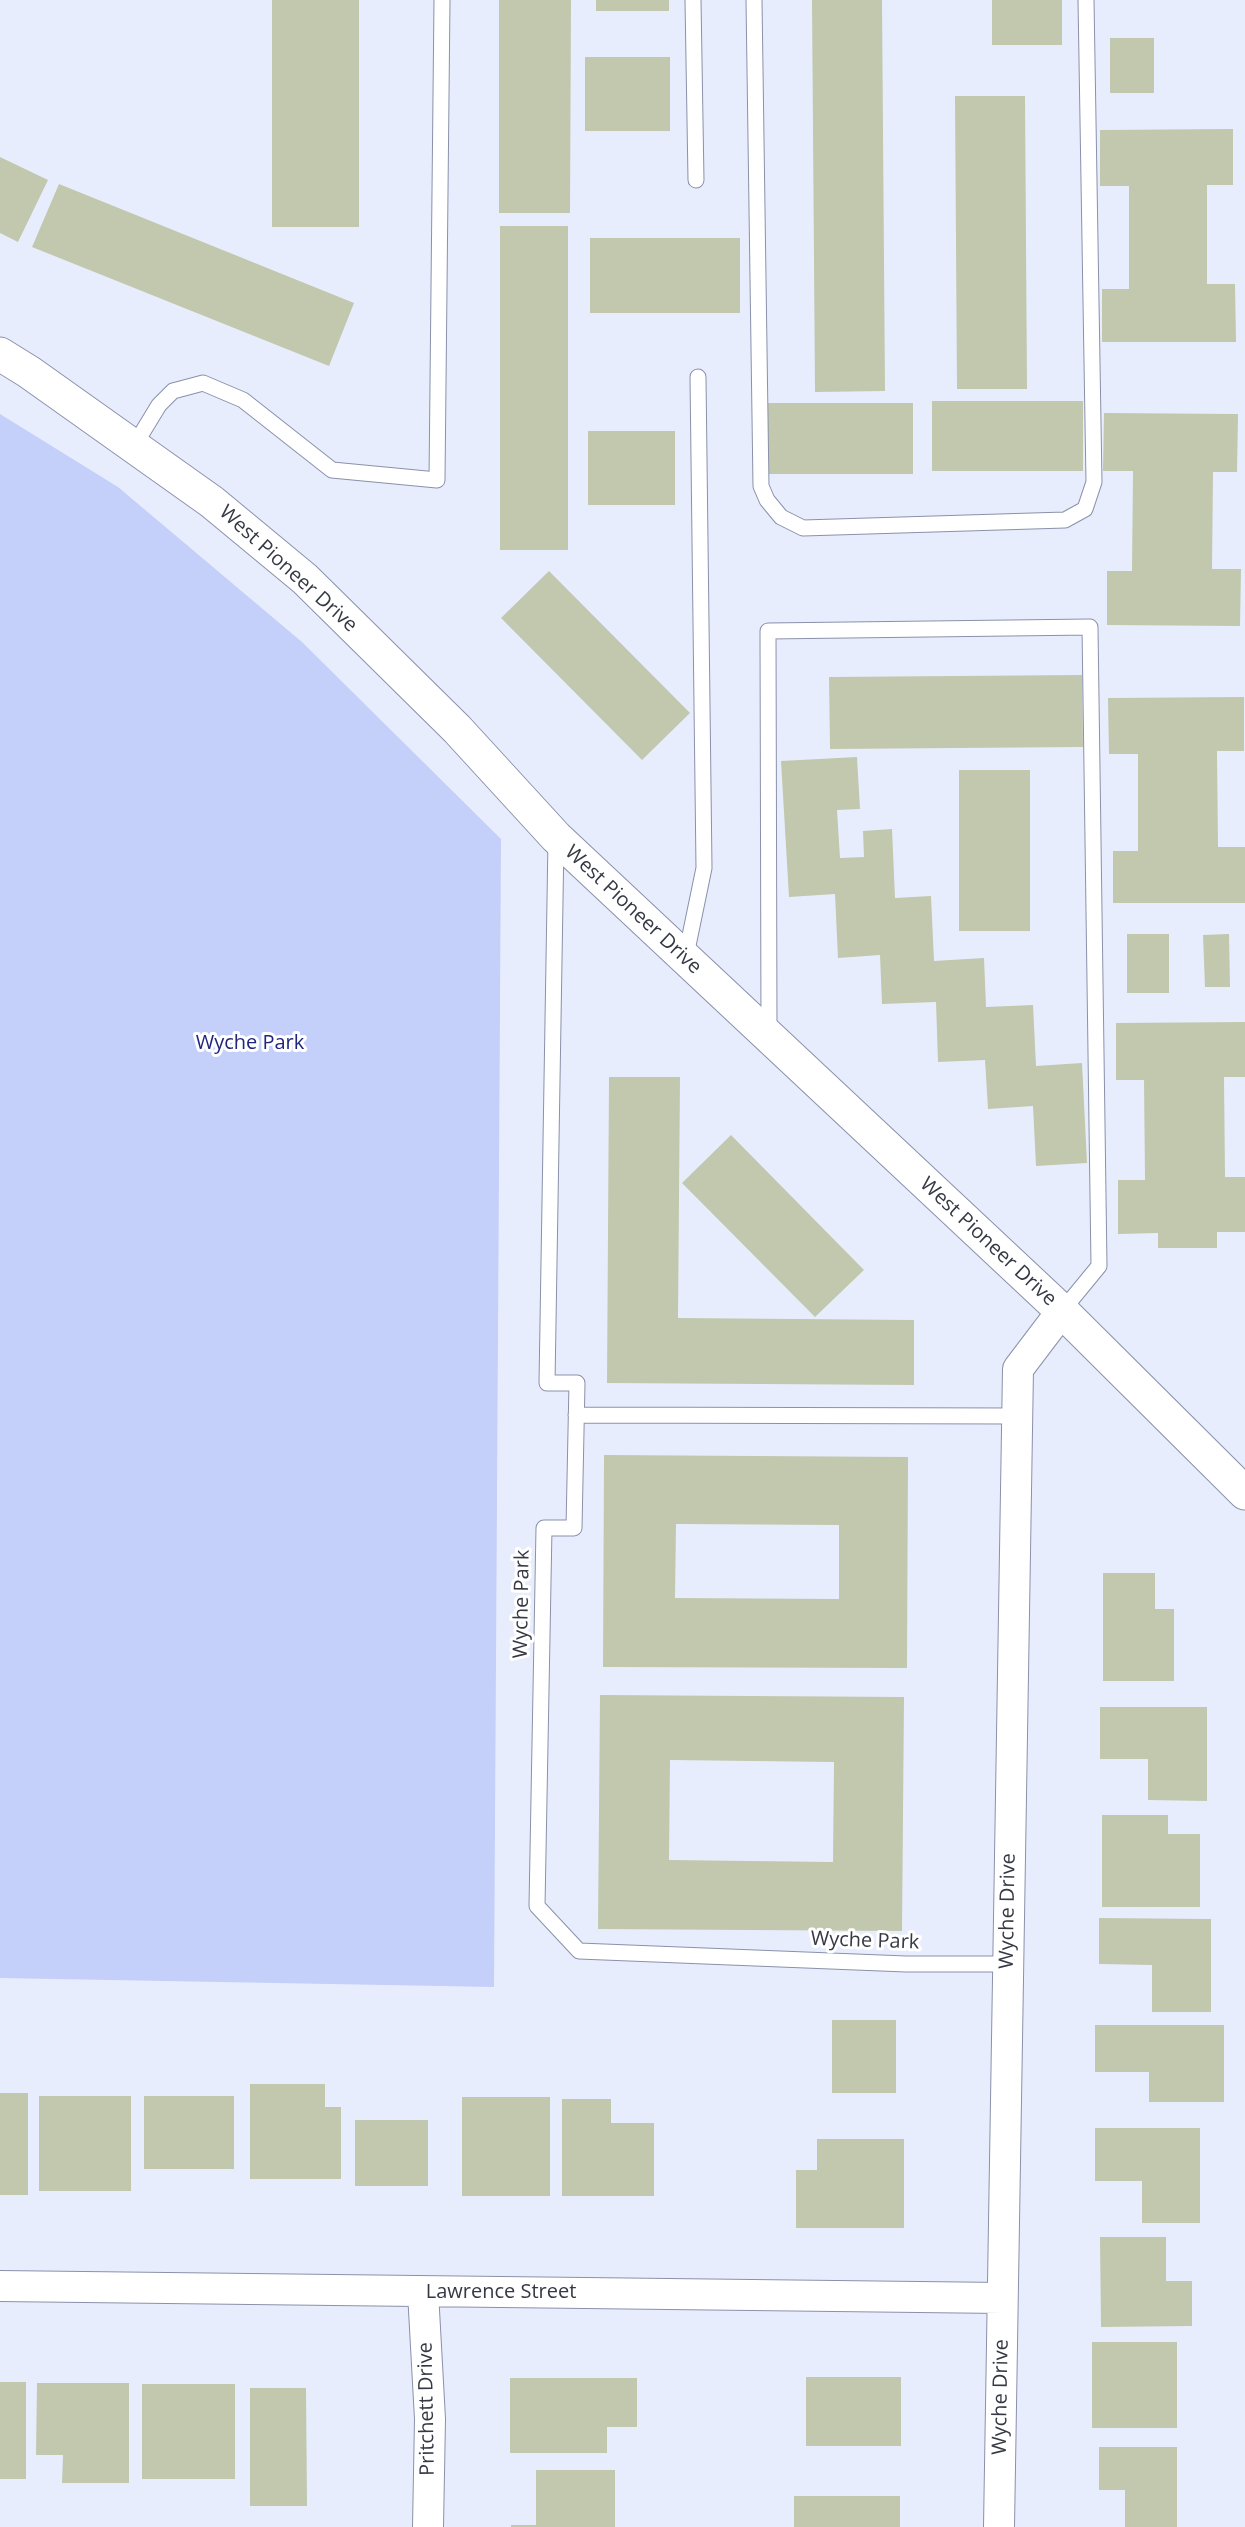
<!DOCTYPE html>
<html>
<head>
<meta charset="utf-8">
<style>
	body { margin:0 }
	canvas { display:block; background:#e8edfd }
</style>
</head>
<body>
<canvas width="1245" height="2527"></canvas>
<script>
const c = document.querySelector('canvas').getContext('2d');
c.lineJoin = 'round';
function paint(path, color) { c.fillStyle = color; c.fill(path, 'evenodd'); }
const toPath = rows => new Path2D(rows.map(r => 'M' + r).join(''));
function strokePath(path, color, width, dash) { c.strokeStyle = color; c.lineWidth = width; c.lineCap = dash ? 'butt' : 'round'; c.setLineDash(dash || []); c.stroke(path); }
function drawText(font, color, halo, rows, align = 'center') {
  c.font = font + ' "Open Sans",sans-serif'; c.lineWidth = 6; c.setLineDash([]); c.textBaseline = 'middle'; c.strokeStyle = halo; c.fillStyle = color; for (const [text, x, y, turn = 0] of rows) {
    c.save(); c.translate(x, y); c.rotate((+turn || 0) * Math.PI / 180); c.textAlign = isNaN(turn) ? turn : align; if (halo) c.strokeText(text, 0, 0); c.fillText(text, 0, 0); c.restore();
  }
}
const green = toPath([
	[0,414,118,487,302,642,501,839,494,1987,0,1978]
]);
const building = toPath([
	[272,0,359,0,359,227,272,227],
	[499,0,571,0,570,213,499,213],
	[596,0,669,0,669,11,596,11],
	[812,0,882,0,885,391,815,392],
	[992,0,1062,0,1062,45,992,45],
	[1110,38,1154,38,1154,93,1110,93],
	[585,57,670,57,670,131,585,131],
	[955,96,1025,96,1027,389,957,389],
	[1233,129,1233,185,1207,185,1207,284,1235,284,1236,342,1102,342,1102,289,1129,289,1129,186,1100,186,1100,130],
	[0,157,48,180,18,242,0,233],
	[59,184,354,303,329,366,32,247],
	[500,226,568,226,568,550,500,550],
	[590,238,740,238,740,313,590,313],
	[932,401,1083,401,1083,471,932,471],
	[763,403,913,403,913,474,763,474],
	[1104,413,1238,414,1237,472,1213,472,1212,569,1241,569,1240,626,1107,625,1107,571,1132,571,1133,471,1103,471],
	[588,431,675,431,675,505,588,505],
	[549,571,690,713,642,760,501,618],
	[1082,675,1083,747,830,749,829,677],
	[1244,697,1244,751,1217,751,1218,847,1245,847,1245,903,1113,903,1113,851,1138,851,1138,754,1109,754,1108,698],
	[857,757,860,809,837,810,840,858,864,857,863,831,892,829,895,898,931,896,934,961,984,958,986,1007,1033,1005,1036,1066,1082,1063,1087,1163,1036,1166,1033,1106,988,1109,985,1060,938,1062,936,1002,882,1004,880,955,838,958,835,894,789,897,781,761],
	[959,770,1030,770,1030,931,959,931],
	[1127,934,1169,934,1169,993,1127,993],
	[1229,934,1230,987,1205,987,1203,935],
	[1245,1022,1245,1077,1224,1077,1225,1177,1245,1177,1245,1232,1217,1232,1217,1248,1158,1248,1158,1233,1118,1234,1118,1180,1145,1180,1144,1080,1116,1080,1116,1023],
	[609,1077,680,1077,678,1318,914,1320,914,1385,607,1383],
	[731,1135,864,1270,815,1317,682,1183],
	[604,1455,908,1457,907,1668,603,1667],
	[676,1524,839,1525,839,1599,675,1598],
	[1103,1573,1155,1573,1155,1609,1174,1609,1174,1681,1103,1681],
	[600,1695,904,1697,902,1931,598,1929],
	[670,1760,834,1762,833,1862,669,1860],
	[1100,1707,1207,1707,1207,1801,1148,1800,1148,1759,1100,1759],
	[1102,1815,1168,1815,1168,1834,1200,1834,1200,1907,1102,1907],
	[1099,1918,1211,1919,1211,2012,1152,2012,1152,1965,1099,1964],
	[832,2020,896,2020,896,2093,832,2093],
	[1095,2025,1224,2025,1224,2102,1149,2102,1149,2072,1095,2072],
	[250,2084,325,2084,325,2107,341,2107,341,2179,250,2179],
	[0,2093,28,2093,28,2195,0,2195],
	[39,2096,131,2096,131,2191,39,2191],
	[144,2096,234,2096,234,2169,144,2169],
	[462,2097,550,2097,550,2196,462,2196],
	[562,2099,611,2099,611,2123,654,2123,654,2196,562,2196],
	[355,2120,428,2120,428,2186,355,2186],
	[1095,2128,1200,2128,1200,2223,1142,2223,1142,2181,1095,2181],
	[817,2139,904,2139,904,2228,796,2228,796,2170,817,2170],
	[1100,2237,1166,2237,1166,2281,1192,2281,1192,2326,1101,2327],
	[1092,2342,1177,2342,1177,2428,1092,2428],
	[806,2377,901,2377,901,2446,806,2446],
	[510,2378,637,2378,637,2427,607,2427,607,2453,510,2453],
	[0,2382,26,2382,26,2479,0,2479],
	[37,2383,129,2383,129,2483,62,2483,63,2455,36,2455],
	[142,2384,235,2384,235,2479,142,2479],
	[250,2388,306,2388,307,2506,250,2506],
	[1099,2447,1177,2447,1177,2527,1125,2527,1125,2490,1099,2490],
	[536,2470,615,2470,615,2527,511,2527,511,2525,536,2525],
	[794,2496,900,2496,900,2527,794,2527]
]);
const lane = toPath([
	[693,0,696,180],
	[754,0,761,486,767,500,781,517,803,528,1065,520,1085,509,1094,482,1086,0],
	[134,446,159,405,173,391,203,383,243,400,332,470,437,480,442,0],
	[556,840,547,1383,577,1383,574,1528,544,1528,537,1906,579,1951,906,1964,1007,1964],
	[685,960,704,868,698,377],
	[769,1034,768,631,1090,627,1099,1266,1062,1311],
	[576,1415,1016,1416]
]);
const street = toPath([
	[0,2286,1002,2298],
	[423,2292,430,2419,428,2527],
	[999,2527,1018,1369,1062,1311]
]);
const secondary = toPath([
	[0,354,29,372,212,502,305,579,457,729,556,837,1062,1311,1245,1493]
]);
const streetNames = [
	["West Pioneer Drive",288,569,42],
	["West Pioneer Drive",633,910,43],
	["West Pioneer Drive",988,1242,43],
	["Wyche Park",522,1604,-89],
	["Wyche Drive",1008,1911,-89],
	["Wyche Park",865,1941,2],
	["Lawrence Street",501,2292],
	["Wyche Drive",1001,2397,-89],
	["Pritchett Drive",427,2409,-91]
];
const parkNames = [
	["Wyche Park",250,1043]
];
paint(green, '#c4d0fa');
paint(building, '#c1c8ad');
strokePath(lane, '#8a91aa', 17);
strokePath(street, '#8a91aa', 32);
strokePath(secondary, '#8a91aa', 35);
strokePath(lane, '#fff', 15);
strokePath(street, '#fff', 30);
strokePath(secondary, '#fff', 33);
drawText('20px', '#363944', '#fff', streetNames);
drawText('20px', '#21267d', '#fff', parkNames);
</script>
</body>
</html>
